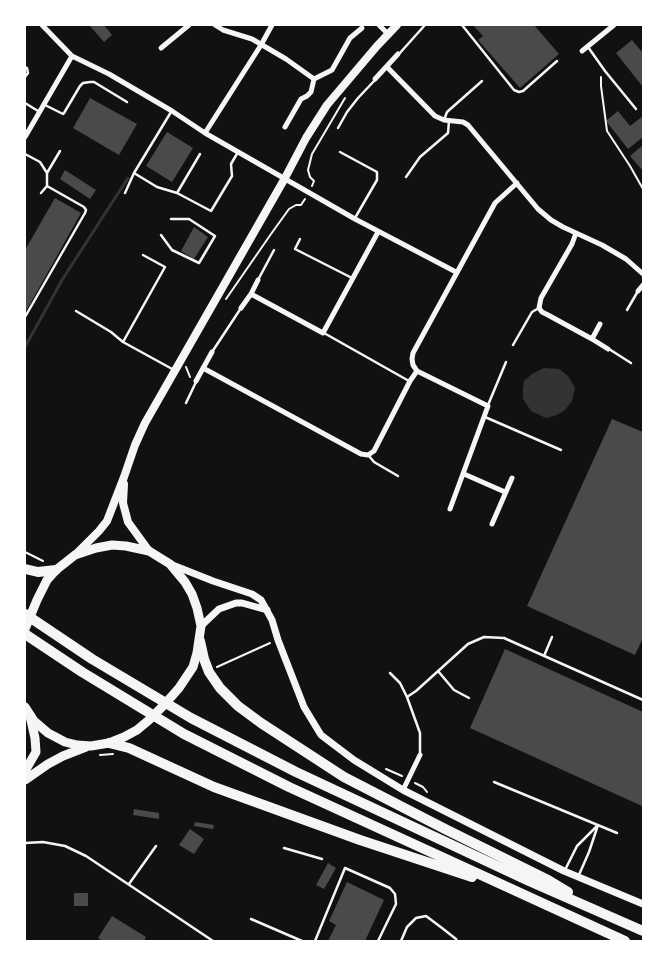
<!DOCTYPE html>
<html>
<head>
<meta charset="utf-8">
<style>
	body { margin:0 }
	#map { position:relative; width:668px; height:966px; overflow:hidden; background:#111; font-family:"Varela Round",sans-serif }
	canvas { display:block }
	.frame { position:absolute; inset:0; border:26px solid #fff; pointer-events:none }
</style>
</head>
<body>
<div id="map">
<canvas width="668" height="966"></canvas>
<div class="frame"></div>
</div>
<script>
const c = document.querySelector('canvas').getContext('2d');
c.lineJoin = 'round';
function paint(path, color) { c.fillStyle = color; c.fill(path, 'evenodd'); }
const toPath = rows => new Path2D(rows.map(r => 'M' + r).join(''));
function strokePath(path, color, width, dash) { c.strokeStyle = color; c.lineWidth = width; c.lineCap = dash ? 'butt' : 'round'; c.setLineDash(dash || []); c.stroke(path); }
const water = toPath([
	[544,368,559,369,568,376,575,388,572,401,565,410,557,415,546,418,531,411,523,399,523,389,524,381,532,374]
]);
const stream = toPath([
	[25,347,62,280,128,178]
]);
const building = toPath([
	[89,25,104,25,112,35,104,42],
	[473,25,534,25,559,54,520,88,478,40,483,36],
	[632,40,643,53,643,87,616,53],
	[90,98,137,124,119,155,73,128],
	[618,111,630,126,643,116,643,137,628,149,606,121],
	[167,132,193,148,172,182,146,166],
	[643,145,643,171,630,156],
	[65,170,96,190,90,199,60,179],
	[55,198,81,213,25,313,25,250],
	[194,227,208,237,194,259,181,251],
	[612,419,643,432,643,638,635,655,527,606],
	[505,649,643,712,642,806,470,728],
	[134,809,159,813,159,819,133,815],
	[195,822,214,825,213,829,194,826],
	[190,829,204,839,194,854,179,845],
	[328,863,336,868,324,889,316,885],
	[347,882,384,900,365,941,328,941,336,925,329,921],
	[74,893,88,893,88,906,74,906],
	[112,916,146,937,144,941,103,941,98,938]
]);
const path = toPath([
	[601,77,601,86,607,131,630,166,643,189],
	[312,186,314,181,310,177,308,170,312,154,345,98],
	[226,299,271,234,289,209,296,205,301,205,305,199],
	[186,367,190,377],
	[25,552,43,561],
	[217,667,270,643],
	[100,755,113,754],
	[386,769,402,776],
	[415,783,423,787,427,792]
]);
const service = toPath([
	[462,25,514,90,519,92,523,91,557,61],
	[588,47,605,71,636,109],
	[399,54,425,25],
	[25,67,27,68,28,73,25,77],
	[25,103,38,111],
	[45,105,63,114,64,113,80,86,83,83,90,82,94,82,127,102],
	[444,120,447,112,482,81],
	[338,128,347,112,358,98,375,80],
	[340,152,377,172,377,180,355,218],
	[25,154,40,162,47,173,47,186,41,193],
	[47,173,60,151],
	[134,173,157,187,177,193,211,211,232,176,231,164,238,152],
	[406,177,420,157,448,133,449,121],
	[125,193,134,173,171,112],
	[177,193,200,154],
	[161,235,172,250,199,263,215,236,189,219,171,219],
	[300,239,295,249,352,278],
	[143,255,165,267,123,342,174,370],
	[258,280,274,250],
	[627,310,638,291],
	[76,311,111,332,123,342],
	[25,317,85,213,86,210,84,207,47,186],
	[324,333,409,381],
	[513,345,532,312,539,308],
	[609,349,631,363],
	[212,352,241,308],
	[186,403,196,382],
	[488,405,506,362],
	[485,417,561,450],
	[369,456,374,462,398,476],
	[544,656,552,637],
	[438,671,454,690,469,698],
	[390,673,400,683,407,697,420,733,420,755],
	[407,697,416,691,468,644,484,637,504,638,643,700],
	[494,782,617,833],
	[25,843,43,842,65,846,86,856,213,941],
	[284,848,322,859],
	[565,870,577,846,598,825,589,852,578,877],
	[129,884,156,846],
	[251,919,302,941],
	[315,941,345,868,390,888,395,894,396,904,378,941],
	[401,941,407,927,416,918,426,916,442,928,456,939,457,941]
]);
const minor = toPath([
	[42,25,72,56,109,74,172,111,205,133,355,219,456,272],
	[215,25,223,30,252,39,286,59,314,79],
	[379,25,388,34],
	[161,48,189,25],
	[582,51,614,25],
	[387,67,435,116,444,120,463,122,468,125,538,209,551,220,563,227,602,245,626,259,643,274],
	[375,79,398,54],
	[285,127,301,99,307,96,311,92,314,79,332,70,350,38,362,28],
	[205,133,261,45,272,25],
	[25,137,72,56],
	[576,233,572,244,541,298,539,308,542,312,548,315,592,339,608,349],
	[638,291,643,285],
	[251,294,323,333,378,232],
	[241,308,251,294,258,280],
	[592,339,600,324],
	[203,368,361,454,368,455,374,451,410,381,417,371],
	[417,371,413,365,412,359,413,353,495,203,517,183],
	[417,371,488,406,450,509],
	[196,381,212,352],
	[464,474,505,492],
	[492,524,512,478],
	[403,790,420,755]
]);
const tertiary = toPath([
	[170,564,213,581,252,594,261,600,272,620,278,640,304,707,321,735,354,760,403,790,564,871,643,904],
	[201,626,219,609,236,603,242,603,267,610]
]);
const secondary = toPath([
	[124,484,123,503,128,522,149,551],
	[75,555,99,531,107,521,124,477,135,445,145,423,285,178,306,138,327,105,377,46,397,25]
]);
const primary = toPath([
	[25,629,37,600,47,580,56,570,75,555,96,548,112,545,126,546,149,551,170,564,185,582,192,594,197,608,201,626,197,653,193,667,179,688,164,705,149,720,137,730,124,737,109,743,91,746,77,745,65,742,48,733,34,721,25,707],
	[25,771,36,752,35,738,30,716],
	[25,780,48,764,63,756,86,747]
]);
const motorway = toPath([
	[25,569,38,572,56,570],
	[25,614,92,659,191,718,296,772,529,881,643,931],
	[25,634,82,672,184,734,289,787,625,941],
	[200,641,204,659,209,672,220,688,238,706,261,723,344,777,445,829,548,880,568,892],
	[109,743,129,748,214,787,360,840,472,877]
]);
paint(water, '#333');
strokePath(stream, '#333', 3);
paint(building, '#4a4a4a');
strokePath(path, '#f5f5f5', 2);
strokePath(service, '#f5f5f5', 2.5);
strokePath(minor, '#f5f5f5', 5);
strokePath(tertiary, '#f5f5f5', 7);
strokePath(secondary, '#f5f5f5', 8);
strokePath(primary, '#f5f5f5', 9);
strokePath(motorway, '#f5f5f5', 10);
</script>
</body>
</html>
